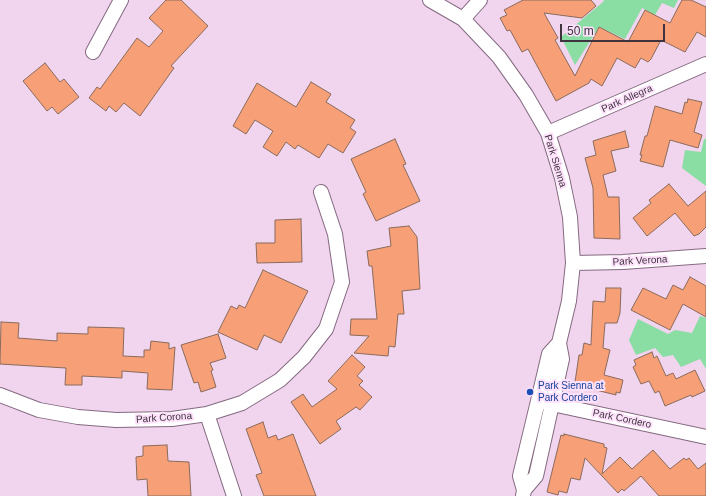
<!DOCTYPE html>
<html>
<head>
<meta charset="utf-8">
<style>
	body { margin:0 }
	#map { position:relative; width:706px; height:496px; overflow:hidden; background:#f1d4ee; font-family:Arial,sans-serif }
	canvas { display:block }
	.scale { position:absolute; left:560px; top:24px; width:105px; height:18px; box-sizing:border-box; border:2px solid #3f343e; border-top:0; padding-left:5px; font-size:12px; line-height:14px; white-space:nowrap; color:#3f343e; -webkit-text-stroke:3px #fee1fb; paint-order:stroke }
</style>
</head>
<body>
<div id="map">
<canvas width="706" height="496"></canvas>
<div class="scale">50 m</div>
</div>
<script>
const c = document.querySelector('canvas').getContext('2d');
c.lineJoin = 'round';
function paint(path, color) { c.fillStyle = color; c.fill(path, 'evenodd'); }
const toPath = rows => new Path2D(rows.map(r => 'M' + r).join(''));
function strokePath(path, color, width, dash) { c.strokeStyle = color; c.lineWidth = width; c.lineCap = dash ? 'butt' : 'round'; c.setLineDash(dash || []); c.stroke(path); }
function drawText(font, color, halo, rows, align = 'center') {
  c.font = font + ' Arial,sans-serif'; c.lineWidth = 4; c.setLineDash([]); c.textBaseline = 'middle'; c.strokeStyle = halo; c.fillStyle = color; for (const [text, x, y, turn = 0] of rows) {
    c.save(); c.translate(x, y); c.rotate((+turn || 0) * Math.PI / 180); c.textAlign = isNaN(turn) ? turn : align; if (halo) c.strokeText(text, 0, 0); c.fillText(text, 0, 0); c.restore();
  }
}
const green = toPath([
	[604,0,678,0,674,8,662,3,655,15,642,8,625,39,599,27,575,65,561,37,603,2],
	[704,139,706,139,706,186,682,168,685,150,701,152],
	[700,316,706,318,706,369,700,359,681,367,673,355,663,357,655,348,636,355,629,340,638,319,668,334,675,330,692,333]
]);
const building = toPath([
	[166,0,181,0,208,26,171,66,174,68,140,116,124,103,116,112,109,106,106,111,89,98,97,87,100,89,137,38,149,47,163,31,149,18,166,0],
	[523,0,591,0,596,6,582,18,544,13,558,38,555,40,575,76,599,27,628,42,645,10,670,23,682,0,691,0,706,7,706,37,697,32,685,52,661,40,651,59,648,62,641,58,635,68,617,58,602,86,591,79,589,83,556,101,528,49,522,52,510,30,507,31,500,18,507,15,504,10,523,0],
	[45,63,60,82,64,79,79,97,58,114,52,107,47,111,23,81,45,63],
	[311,82,331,94,326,102,355,120,350,128,356,132,343,153,328,144,319,158,298,145,295,149,286,142,277,156,263,147,273,131,255,120,246,134,233,126,257,83,296,107,311,82],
	[688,99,702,102,694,132,702,135,698,148,670,140,663,167,640,161,642,155,640,155,645,136,647,136,655,106,682,114,685,102,687,103,688,99],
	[625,131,629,147,611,151,616,171,603,175,608,197,619,197,620,239,594,238,593,188,585,158,596,155,593,141,625,131],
	[395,139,406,164,403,165,420,201,376,221,363,194,366,192,351,159,395,139],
	[669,184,688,206,706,191,706,227,699,234,694,236,675,213,647,236,633,218,651,203,649,200,669,184],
	[301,219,302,262,257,263,256,243,275,243,275,220,301,219],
	[409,226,417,237,420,289,402,291,404,314,398,314,395,347,389,346,388,356,354,353,369,336,350,335,351,319,377,319,372,266,369,266,367,251,391,246,389,228,409,226],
	[263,270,308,291,281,343,264,335,257,350,218,332,231,306,237,309,239,305,245,308,263,270],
	[690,277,706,286,706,317,683,304,670,330,631,310,643,288,666,299,673,285,683,290,690,277],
	[606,288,621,288,620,313,617,323,605,323,603,348,610,350,604,375,623,380,620,393,616,392,616,395,580,386,581,384,575,382,579,355,582,355,584,343,591,345,593,301,605,302,606,288],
	[1,322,19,323,18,338,57,341,57,333,88,334,88,327,124,328,123,356,144,357,144,350,150,350,151,341,169,343,169,349,175,347,172,390,147,389,148,373,122,371,122,378,82,376,82,385,65,385,66,368,0,364,1,322],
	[218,334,226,358,210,363,213,370,211,371,216,387,201,392,198,382,194,383,181,345,218,334],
	[652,352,654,358,657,356,666,376,673,373,676,379,695,370,705,391,692,397,691,395,665,406,659,391,655,393,649,381,641,384,633,367,636,365,634,360,652,352],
	[352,355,365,367,357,376,363,381,359,385,372,397,360,410,356,407,336,421,341,429,320,444,291,402,303,394,312,407,337,389,328,381,352,355],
	[263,422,268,438,276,435,278,440,293,434,316,496,264,496,256,475,262,473,246,429,263,422],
	[564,434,604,444,604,447,607,448,602,474,620,457,632,469,653,450,670,469,684,458,686,460,689,458,698,469,706,463,706,496,659,496,641,476,624,491,622,489,618,493,585,458,580,480,571,478,567,493,559,491,558,495,547,492,561,435,564,436,564,434],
	[167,445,168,461,189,462,191,496,148,496,147,479,137,480,136,457,143,456,143,446,167,445]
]);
const street = toPath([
	[430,0,463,19,499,57,526,95,548,133,562,178,570,217,573,263,569,301,559,343,562,359,536,476,524,490,523,496],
	[463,19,480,0],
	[93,52,121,0],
	[548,133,706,64],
	[573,263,623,262,706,256],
	[0,395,39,410,78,417,116,420,172,419,207,414,242,403,280,380,304,357,326,329,342,282,335,234,321,192],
	[538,401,706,437],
	[207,414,234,496],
	[524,490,520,476,538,401,549,354,559,343]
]);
const markers = [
	[530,392,4,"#1a4fb4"]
];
const streetNames = [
	["Park Allegra",627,99,-24],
	["Park Sienna",555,161,73],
	["Park Verona",640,261,-3],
	["Park Corona",164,418,-4],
	["Park Cordero",622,419,12]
];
const transitNames = [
	["Park Sienna at",538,386],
	["Park Cordero",538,398]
];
paint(green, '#8adea4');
paint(building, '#f7a077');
strokePath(building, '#8a6a5b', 1);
strokePath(street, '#846a81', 16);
strokePath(street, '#fff', 14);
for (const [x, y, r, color] of markers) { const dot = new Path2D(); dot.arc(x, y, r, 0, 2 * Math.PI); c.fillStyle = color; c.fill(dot); strokePath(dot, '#fee1fb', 1.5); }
drawText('10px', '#3f343e', '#fee1fb', streetNames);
drawText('10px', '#164399', '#fee1fb', transitNames, 'left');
</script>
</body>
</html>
